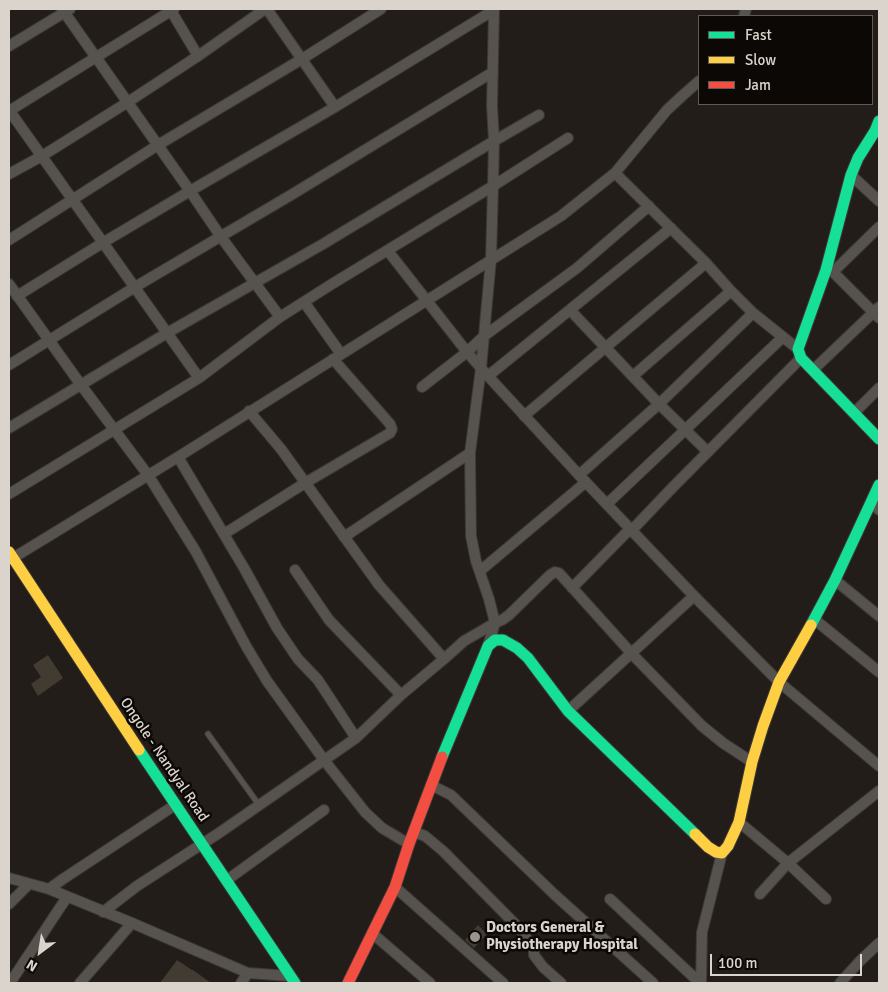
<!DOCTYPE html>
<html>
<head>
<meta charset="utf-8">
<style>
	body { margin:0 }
	#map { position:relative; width:888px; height:992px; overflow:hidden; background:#221d18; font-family:Signika,sans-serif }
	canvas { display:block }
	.frame { position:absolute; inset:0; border:10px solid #dbd4cd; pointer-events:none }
	.legend { position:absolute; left:698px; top:15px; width:175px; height:90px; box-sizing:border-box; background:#0c0805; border:1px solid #5f5a55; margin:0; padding:6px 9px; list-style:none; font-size:15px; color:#dbd4cd }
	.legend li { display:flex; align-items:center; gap:10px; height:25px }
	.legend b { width:25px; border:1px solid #5f5a55 }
	.north { position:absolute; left:15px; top:927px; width:50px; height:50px; -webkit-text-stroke:4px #0c0805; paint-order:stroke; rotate:211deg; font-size:14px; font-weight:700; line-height:20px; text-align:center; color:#dbd4cd }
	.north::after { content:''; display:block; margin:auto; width:18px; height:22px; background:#dbd4cd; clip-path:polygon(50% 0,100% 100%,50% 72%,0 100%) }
	.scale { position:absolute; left:710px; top:954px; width:152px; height:22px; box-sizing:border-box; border:2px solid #dbd4cd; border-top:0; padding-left:6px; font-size:15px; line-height:18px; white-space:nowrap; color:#dbd4cd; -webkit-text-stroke:4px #0c0805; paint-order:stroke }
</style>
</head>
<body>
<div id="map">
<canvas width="888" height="992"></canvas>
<div class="frame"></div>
<ul class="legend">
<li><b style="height:6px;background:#16e098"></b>Fast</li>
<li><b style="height:6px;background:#ffcf43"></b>Slow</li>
<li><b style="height:6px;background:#f24e42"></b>Jam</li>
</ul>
<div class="north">N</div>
<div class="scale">100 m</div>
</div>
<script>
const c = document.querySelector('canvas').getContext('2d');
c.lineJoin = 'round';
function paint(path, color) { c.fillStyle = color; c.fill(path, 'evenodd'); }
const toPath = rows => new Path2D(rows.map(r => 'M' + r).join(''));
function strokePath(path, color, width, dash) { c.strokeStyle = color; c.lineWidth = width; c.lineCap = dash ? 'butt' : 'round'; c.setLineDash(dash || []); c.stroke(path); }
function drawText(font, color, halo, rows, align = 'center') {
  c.font = font + ' Signika,sans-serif'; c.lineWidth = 5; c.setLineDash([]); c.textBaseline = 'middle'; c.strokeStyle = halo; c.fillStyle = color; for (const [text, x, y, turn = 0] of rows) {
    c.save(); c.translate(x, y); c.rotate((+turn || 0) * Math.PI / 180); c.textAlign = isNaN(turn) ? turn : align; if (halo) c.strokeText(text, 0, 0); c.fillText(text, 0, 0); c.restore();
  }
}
const building = toPath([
	[48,655,63,678,38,696,31,684,41,677,33,665],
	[478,925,487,934,474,948,465,940],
	[177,960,192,970,193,970,211,983,160,983]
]);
const lane = toPath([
	[208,734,259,805]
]);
const street = toPath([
	[62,9,190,191,221,237,280,317],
	[170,9,198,56],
	[267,9,335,107],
	[744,16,746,9],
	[9,46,70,9],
	[9,110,199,378],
	[9,111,174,9],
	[615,173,667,110,682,96,699,81],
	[9,174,42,156,128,102,198,56,265,9],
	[851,175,879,201],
	[9,240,158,145,302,59,381,9],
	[388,251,467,352,488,376,579,475,694,596,779,682,879,766],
	[826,270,833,272,879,318],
	[833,272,879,227],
	[9,284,81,385,148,475,196,552,246,646,267,681,324,760,365,812,382,828,409,844],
	[17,296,104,242,190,191,335,107,494,10],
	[304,302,341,354],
	[570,310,659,404,708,452],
	[9,365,135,287,291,195,493,72],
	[813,370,879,307],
	[488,376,671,228],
	[633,376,731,291],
	[422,387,467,352,484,336,577,268,649,206],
	[249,411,281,449,379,585,444,659],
	[854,413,879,388],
	[524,416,706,263],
	[9,428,167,333,323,244,494,141,539,115],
	[178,457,244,568,277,628,298,659,318,680,356,738],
	[579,475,659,404,753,313],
	[9,494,199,378,280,317,332,284,493,186,568,138],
	[871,502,879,510],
	[607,504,783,337],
	[224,534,305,483,390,433,392,429,390,424,333,359],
	[344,537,470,453],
	[13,558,178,457,561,216,615,173,706,263,731,291,753,313,798,349],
	[295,570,329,620,401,695],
	[480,571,586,482],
	[835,580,879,616],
	[572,588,626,533,632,530,673,487,801,358],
	[814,619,879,672],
	[488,646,495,623,489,599,476,561,471,536,470,453,481,368,491,259,493,186,494,141,492,106,494,9],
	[568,711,694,596],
	[431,785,451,795,555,895,653,983],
	[739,822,788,863,826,899],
	[414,832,425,836,443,851,519,928,534,948,534,955,543,967,561,983],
	[9,878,49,889,132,923,248,973,290,976],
	[227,880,324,810],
	[395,887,503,983],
	[49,889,63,879,175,805],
	[760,894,788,863,879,791],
	[610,899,700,983],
	[9,904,29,884],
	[103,912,137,886,219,833,356,738,401,695,444,659,464,641,495,623,502,620,509,615,550,575,555,572,559,573,632,654,702,726,723,743,752,762],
	[372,933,430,983],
	[10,983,67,897],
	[80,983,132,923],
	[241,983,248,973],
	[701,983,702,932,722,853],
	[840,983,860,961,879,943]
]);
const fast = toPath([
	[879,121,875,131,858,158,851,175,826,270,798,349,801,358,879,439],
	[811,625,835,580,879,485],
	[139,750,295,983],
	[442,757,488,646,495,640,503,640,517,648,528,658,568,711,695,834]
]);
const slow = toPath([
	[9,552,139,750],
	[695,834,708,847,716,852,722,853,728,846,739,822,752,762,763,726,779,682,811,625]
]);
const jam = toPath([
	[348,983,395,887,409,844,442,757]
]);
const markers = [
	[475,937,6,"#9a948e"]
];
const streetNames = [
	["Ongole - Nandyal Road",164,760,56]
];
const poiNames = [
	["Doctors General &",486,928],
	["Physiotherapy Hospital",486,945]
];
paint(building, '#413b32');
strokePath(lane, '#3d3834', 7);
strokePath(street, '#3d3834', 12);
strokePath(fast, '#3d3834', 13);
strokePath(slow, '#3d3834', 13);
strokePath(jam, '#3d3834', 13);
strokePath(lane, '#56524d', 5);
strokePath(street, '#56524d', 10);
strokePath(fast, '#16e098', 11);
strokePath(slow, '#ffcf43', 11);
strokePath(jam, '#f24e42', 11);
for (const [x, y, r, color] of markers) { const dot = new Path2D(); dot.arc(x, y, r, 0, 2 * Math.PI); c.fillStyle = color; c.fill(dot); strokePath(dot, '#0c0805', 2); }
drawText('15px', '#dbd4cd', '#0c0805', streetNames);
drawText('bold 15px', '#dbd4cd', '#0c0805', poiNames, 'left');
</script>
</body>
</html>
